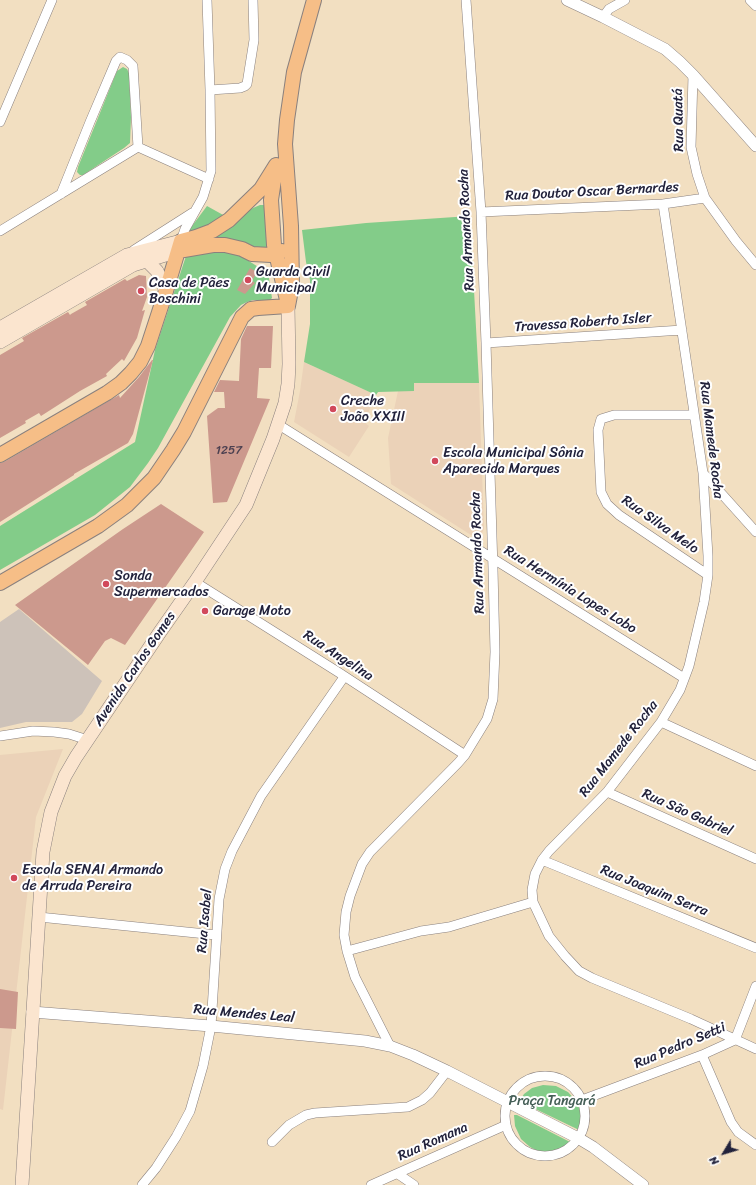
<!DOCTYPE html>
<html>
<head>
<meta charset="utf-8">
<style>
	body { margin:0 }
	#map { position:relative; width:756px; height:1185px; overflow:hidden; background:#f2dfc1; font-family:Sriracha,sans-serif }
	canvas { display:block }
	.north { position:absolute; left:704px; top:1133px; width:40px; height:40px; -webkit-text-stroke:3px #fff; paint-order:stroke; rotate:232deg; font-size:11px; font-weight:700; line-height:16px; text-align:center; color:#22223b }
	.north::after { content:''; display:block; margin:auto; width:14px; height:18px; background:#22223b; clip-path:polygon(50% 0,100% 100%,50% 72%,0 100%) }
</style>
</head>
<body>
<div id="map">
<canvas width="756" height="1185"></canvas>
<div class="north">N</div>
</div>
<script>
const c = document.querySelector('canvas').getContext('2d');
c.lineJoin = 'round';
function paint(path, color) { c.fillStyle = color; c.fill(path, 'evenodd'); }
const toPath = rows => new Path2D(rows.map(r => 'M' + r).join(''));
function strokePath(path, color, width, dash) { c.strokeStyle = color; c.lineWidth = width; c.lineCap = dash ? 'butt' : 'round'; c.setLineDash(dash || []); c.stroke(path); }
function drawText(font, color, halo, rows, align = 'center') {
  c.font = font + ' Sriracha,sans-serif'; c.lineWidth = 4; c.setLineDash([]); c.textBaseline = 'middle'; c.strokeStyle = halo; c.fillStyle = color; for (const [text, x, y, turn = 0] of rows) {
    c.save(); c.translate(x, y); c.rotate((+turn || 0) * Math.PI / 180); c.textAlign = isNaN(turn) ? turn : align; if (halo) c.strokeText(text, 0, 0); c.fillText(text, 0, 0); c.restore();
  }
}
const built = toPath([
	[304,362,376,395,364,422,369,426,349,457,294,422,300,391],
	[414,383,479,383,484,529,481,535,479,536,471,535,391,484,388,438,398,391,413,391],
	[63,749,36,817,3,1110,0,1109,0,755]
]);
const industrial = toPath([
	[19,609,102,681,82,714,72,722,26,722,0,728,0,622]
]);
const green = toPath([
	[123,67,127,69,129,73,131,117,130,143,124,148,83,175,80,175,77,172,78,167,117,71],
	[260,205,266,205,268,247,257,248,246,243,209,238,253,208],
	[207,206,225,216,219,222,189,233,189,230],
	[470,216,479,383,414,383,414,391,378,392,376,395,304,362,310,324,310,280,306,262,302,230,366,223],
	[214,251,226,251,241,256,263,270,269,278,272,298,270,300,253,300,247,302,241,305,230,317,158,448,148,463,130,487,95,515,0,570,0,526,135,442,155,350,186,256],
	[543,1085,556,1086,568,1092,577,1102,581,1114,581,1125,579,1129,577,1129,523,1103,520,1100,524,1094,532,1088],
	[514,1115,517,1115,572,1143,556,1152,550,1153,540,1152,530,1147,521,1139,515,1126]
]);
const building = toPath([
	[250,268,257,272,252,281,255,283,245,294,237,290],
	[139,275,146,276,147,297,142,311,145,310,137,338,124,361,122,359,106,374,107,376,80,391,41,416,39,413,25,421,26,423,0,438,0,355,24,341,22,338,68,312,70,315,71,314,87,305,85,302,125,279,127,281],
	[247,326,273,326,271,368,259,368,257,398,270,399,227,502,213,503,207,416,218,408,225,408,224,392,214,392,220,380,239,381,241,339],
	[152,360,153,360,133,434,128,443,74,474,74,475,0,522,0,463,4,462,119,395,120,398,139,377],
	[161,504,204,532,125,645,111,638,105,641,88,665,15,605,123,529],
	[0,989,18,992,16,1029,0,1028]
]);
const minor = toPath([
	[750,0,756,6],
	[603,17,609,9,625,0],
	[693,75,691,147,697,174,705,198,736,241,756,265],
	[210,90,240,88,245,86,247,84,254,40,253,0],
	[0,122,52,0],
	[138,147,209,179],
	[61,194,90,122,116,61,120,57,127,60,133,66,138,147],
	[663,204,703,473,708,556,708,575,704,602,689,666,680,690,661,722,607,792,549,851,542,860,535,874,532,890,533,902,549,936,565,956,579,971,592,978,691,1019,756,1049],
	[481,212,663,204,705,198],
	[0,231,138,147],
	[181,241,185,229,203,197,211,171,210,90,207,0],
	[134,250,192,213],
	[486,343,682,330],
	[694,415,614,415,601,419,598,430,601,492,607,504,619,515,708,575],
	[279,425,684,678],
	[703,473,756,532],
	[195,582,338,672,465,755],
	[661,722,756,766],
	[0,736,33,731,54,732,69,734,88,740],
	[607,792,756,859],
	[542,860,756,948],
	[39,917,216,935],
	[347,951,421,931,449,927,533,902],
	[390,1046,355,977,347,951,344,935,346,912,350,896,362,864,370,852,458,763,465,755,487,719,493,699,495,652,493,569,486,343,481,212,466,0],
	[702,1055,731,1122,738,1132,756,1145],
	'505 1116a40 40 0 1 1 80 0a40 40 0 1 1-80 0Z',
	[582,1100,702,1055,735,1040,756,986],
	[272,1142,289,1125,306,1115,315,1113,408,1107,422,1100,430,1093,447,1071],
	[398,1174,414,1185],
	[142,1185,156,1168,176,1137,190,1111,203,1066,211,1026,219,899,225,869,232,851,261,796,344,677],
	[371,1185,506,1125]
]);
const tertiary = toPath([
	[567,0,603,17,665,49,680,62,693,75,756,146],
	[32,1012,211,1026,365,1041,390,1046,413,1055,447,1071,578,1138,593,1147,643,1185]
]);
const secondary = toPath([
	[146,260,157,271,166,291],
	[0,328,127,255,181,241],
	[0,342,133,265,178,251],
	[22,1185,43,852,51,812,65,776,76,757,160,632,195,582,246,505,273,439,285,403,288,384,289,364,288,306]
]);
const primary = toPath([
	[275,173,271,200,274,245,287,300],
	[178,251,213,245,225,245,242,249,252,254,271,255,282,251],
	[288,306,292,285,291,226,285,144,287,120,294,72,314,0],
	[0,455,107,393,121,383,131,373,140,362,148,346,166,291,181,241,196,237,212,231,229,220,261,189,276,165],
	[0,583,98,526,127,505,154,478,173,450,184,432,242,317,251,309,258,308,288,306]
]);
const markers = [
	[248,280,4,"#d1495b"],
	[141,291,4,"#d1495b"],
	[333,409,4,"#d1495b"],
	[435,461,4,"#d1495b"],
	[106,584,4,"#d1495b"],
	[205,611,4,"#d1495b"],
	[14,878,4,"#d1495b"]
];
const numberNames = [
	["1257",229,451]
];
const streetNames = [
	["Rua Quatá",679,120,-91],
	["Rua Doutor Oscar Bernardes",592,192,-3],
	["Rua Armando Rocha",467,230,-93],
	["Travessa Roberto Isler",583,323,-4],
	["Rua Mamede Rocha",711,440,83],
	["Rua Silva Melo",660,525,35],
	["Rua Armando Rocha",478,553,-92],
	["Rua Hermínia Lopes Lobo",570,590,32],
	["Rua Angelina",338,656,33],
	["Avenida Carlos Gomes",135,669,-56],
	["Rua Mamede Rocha",619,749,-52],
	["Rua São Gabriel",687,813,24],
	["Rua Joaquim Serra",654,891,22],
	["Rua Isabel",205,921,-85],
	["Rua Mendes Leal",244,1014,5],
	["Rua Pedro Setti",680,1046,-23],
	["Rua Romana",433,1142,-24]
];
const poiNames = [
	["Guarda Civil",256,272],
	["Municipal",256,288],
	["Casa de Pães",149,283],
	["Boschini",149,299],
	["Creche",341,401],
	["João XXIII",341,417],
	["Escola Municipal Sônia",443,453],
	["Aparecida Marques",443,469],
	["Sonda",114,576],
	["Supermercados",114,592],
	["Garage Moto",213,611],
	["Escola SENAI Armando",22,870],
	["de Arruda Pereira",22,886]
];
const parkNames = [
	["Praça Tangará",552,1101]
];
paint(built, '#ebd2b8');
paint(industrial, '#cdc2b9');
paint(green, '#83cc89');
paint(building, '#cc998d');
strokePath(minor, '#8a807e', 10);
strokePath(tertiary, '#8a807e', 12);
strokePath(secondary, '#8a807e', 14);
strokePath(primary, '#8a807e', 16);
strokePath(minor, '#fff', 9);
strokePath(tertiary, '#fff', 11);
strokePath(secondary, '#fbe5cf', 13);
strokePath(primary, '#f6be87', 14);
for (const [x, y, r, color] of markers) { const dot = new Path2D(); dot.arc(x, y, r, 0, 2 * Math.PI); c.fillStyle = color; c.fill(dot); strokePath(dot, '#fff', 1.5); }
drawText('12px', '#4c4050', null, numberNames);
drawText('14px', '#22223b', '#fff', streetNames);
drawText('14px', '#22223b', '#fff', poiNames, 'left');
drawText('14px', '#445e56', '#fff', parkNames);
</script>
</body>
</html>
